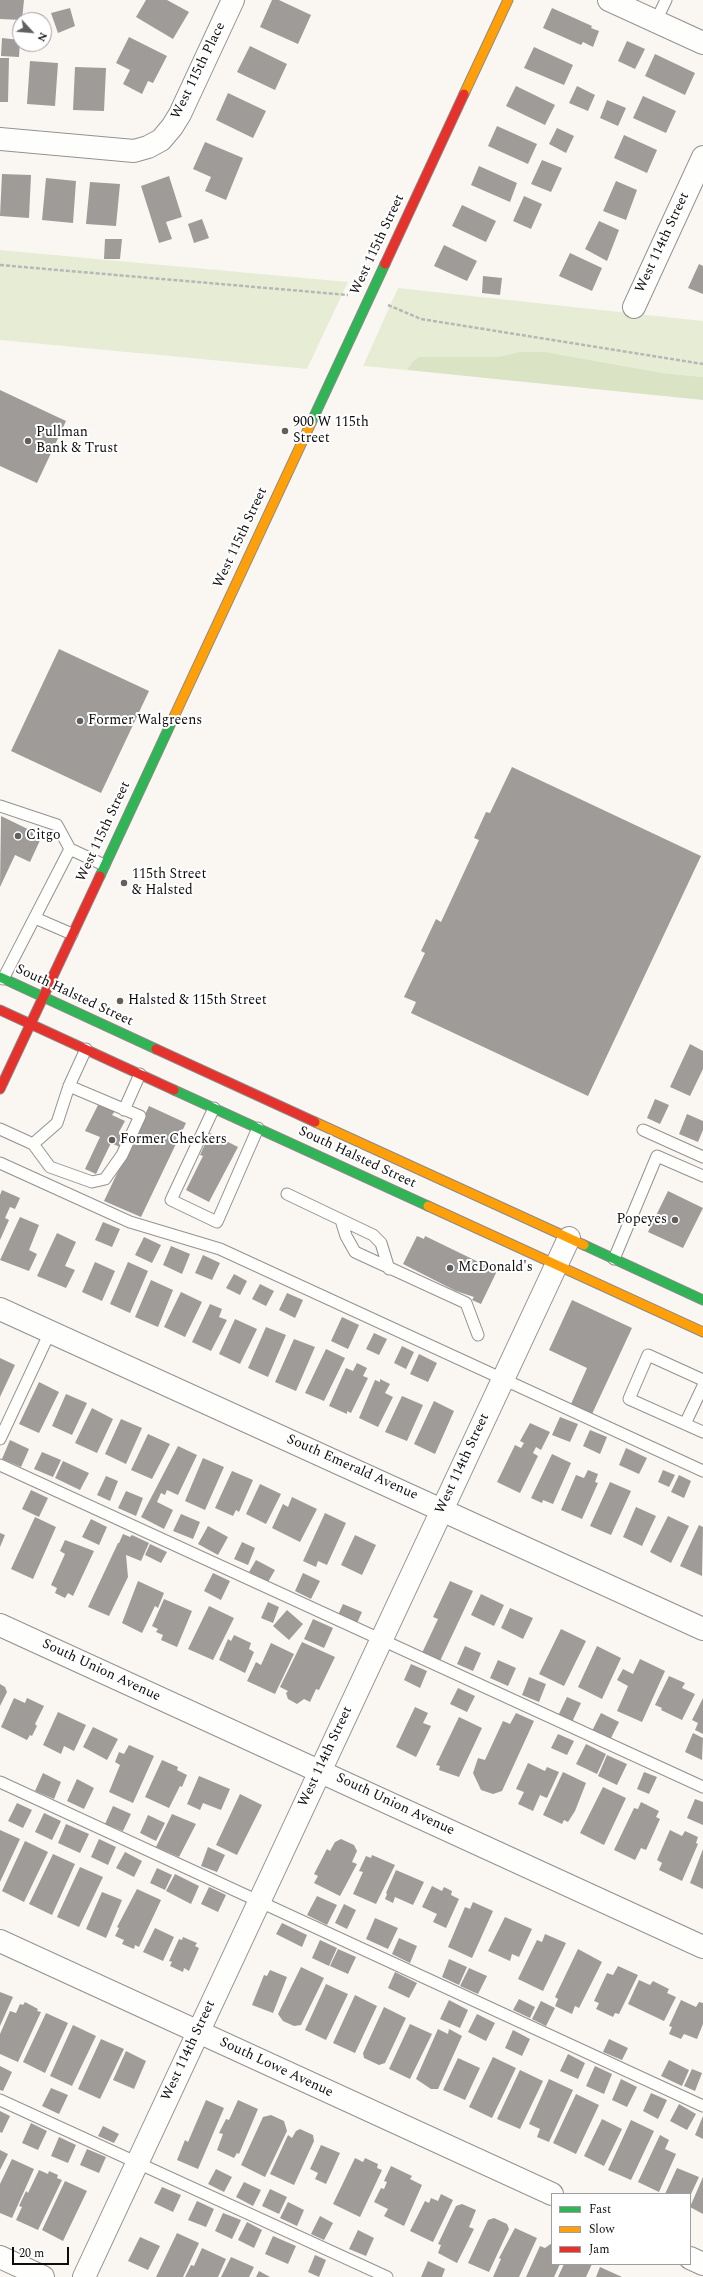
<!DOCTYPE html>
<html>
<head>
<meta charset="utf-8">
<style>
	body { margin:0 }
	#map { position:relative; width:703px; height:2277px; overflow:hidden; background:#faf7f3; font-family:Spectral,serif }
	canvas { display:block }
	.legend { position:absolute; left:551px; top:2193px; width:140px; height:72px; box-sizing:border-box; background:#fff; border:1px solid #9e9e9e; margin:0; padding:5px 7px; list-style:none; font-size:12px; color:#0d0d0d }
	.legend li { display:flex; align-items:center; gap:8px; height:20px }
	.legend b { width:20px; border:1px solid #9e9e9e }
	.north { position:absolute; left:12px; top:12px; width:40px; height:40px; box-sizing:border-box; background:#fff; border:1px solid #9e9e9e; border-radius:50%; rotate:116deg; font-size:11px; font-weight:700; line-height:16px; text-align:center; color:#0d0d0d }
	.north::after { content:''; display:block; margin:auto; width:14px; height:18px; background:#605f5e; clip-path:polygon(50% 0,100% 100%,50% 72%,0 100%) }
	.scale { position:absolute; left:12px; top:2247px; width:57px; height:18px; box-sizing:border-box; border:2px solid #0d0d0d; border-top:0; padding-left:5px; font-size:12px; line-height:14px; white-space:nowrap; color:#0d0d0d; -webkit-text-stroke:3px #fff; paint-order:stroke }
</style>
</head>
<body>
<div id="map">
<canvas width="703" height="2277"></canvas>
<ul class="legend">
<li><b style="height:5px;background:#30b455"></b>Fast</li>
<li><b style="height:5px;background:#ff9f0a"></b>Slow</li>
<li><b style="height:5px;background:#e5322d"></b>Jam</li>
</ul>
<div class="north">N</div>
<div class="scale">20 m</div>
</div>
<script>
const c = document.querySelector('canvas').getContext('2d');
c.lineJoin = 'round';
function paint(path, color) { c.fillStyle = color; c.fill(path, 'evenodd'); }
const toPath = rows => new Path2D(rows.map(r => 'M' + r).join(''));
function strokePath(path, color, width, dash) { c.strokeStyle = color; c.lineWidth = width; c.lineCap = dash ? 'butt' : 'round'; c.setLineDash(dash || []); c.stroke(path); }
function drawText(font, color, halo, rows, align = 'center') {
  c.font = font + ' Spectral,serif'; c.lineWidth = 4; c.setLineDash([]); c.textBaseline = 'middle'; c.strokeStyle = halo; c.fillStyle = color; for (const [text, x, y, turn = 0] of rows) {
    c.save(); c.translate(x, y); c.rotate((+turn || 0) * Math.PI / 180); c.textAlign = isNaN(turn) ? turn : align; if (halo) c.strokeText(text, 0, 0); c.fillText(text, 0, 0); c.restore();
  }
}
const green = toPath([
	[0,250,195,268,348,282,307,369,0,340],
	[398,288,703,321,703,377,663,373,546,352,519,352,497,357,476,358,420,357,412,362,407,370,363,366]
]);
const forest = toPath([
	[519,352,546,352,663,373,703,377,703,400,407,370,412,362,419,357,497,357]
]);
const building = toPath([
	[0,0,24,0,22,20,0,19],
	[146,0,167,0,189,12,173,39,136,17],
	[272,0,279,0,311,15,298,44,260,27],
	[70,8,75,26,58,33,51,13],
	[552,8,592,26,591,28,599,31,593,47,583,42,581,45,543,28],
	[129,37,167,56,153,83,148,81,142,94,123,84,130,70,116,63],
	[2,38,20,40,19,57,1,56],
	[627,41,645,49,635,69,618,61],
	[250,46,287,64,275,90,237,72],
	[534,47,573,65,564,85,524,68],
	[655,54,695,73,685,95,645,76],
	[0,58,9,58,8,102,0,102],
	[30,61,58,63,55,106,27,104],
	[75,67,106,68,104,111,73,110],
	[516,86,555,105,545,125,506,106],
	[577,86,595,95,588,111,569,103],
	[228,93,266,111,253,138,216,120],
	[643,96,676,111,666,133,633,118],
	[607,100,626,108,618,126,600,118],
	[497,126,537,144,528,164,488,146],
	[557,128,574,136,566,153,549,144],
	[624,135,657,150,647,173,614,158],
	[205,142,243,158,226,200,205,191,211,177,193,169],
	[542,160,562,168,551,192,531,184],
	[479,166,517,183,510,202,471,185],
	[2,174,31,175,29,218,0,216],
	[169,176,182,217,166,222,172,239,159,243,141,186],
	[46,178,76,181,73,223,42,220],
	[616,181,637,190,626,220,603,211],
	[90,182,120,184,116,226,86,224],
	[524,196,542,204,531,229,513,221],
	[462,205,496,221,486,242,452,226],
	[202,219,209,238,194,243,188,224],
	[599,221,619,230,607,261,585,249],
	[105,239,122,239,120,259,104,259],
	[444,245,477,261,467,281,434,266],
	[570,253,602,268,592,291,559,276],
	[699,264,703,266,703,294,688,288],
	[483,276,502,278,500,295,482,293],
	[0,390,66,421,37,483,0,466],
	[59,649,149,691,101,793,11,751],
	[512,767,701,856,588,1096,411,1013,416,1002,404,997,425,953,421,951,436,919,441,922,479,840,474,838,486,812,490,813],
	[1,816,42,836,30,862,15,855,0,887],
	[690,1044,703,1051,703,1069,690,1096,670,1087],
	[655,1099,669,1105,660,1124,647,1118],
	[99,1103,115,1111,112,1115,125,1121,119,1132,127,1136,122,1148,111,1143,96,1174,85,1169,100,1137,85,1131],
	[149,1106,186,1123,141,1217,104,1201],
	[687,1114,703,1121,703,1130,698,1142,679,1134],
	[210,1133,238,1147,209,1202,186,1190,203,1156,200,1155],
	[2,1190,20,1198,15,1209,10,1207,5,1218,9,1220,0,1240,0,1195],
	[668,1191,703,1208,683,1248,648,1232],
	[20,1217,39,1225,29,1250,37,1254,29,1271,0,1260],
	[103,1222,120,1229,112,1247,95,1240],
	[57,1233,76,1242,65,1266,75,1270,66,1288,37,1276],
	[417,1236,424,1239,425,1236,497,1271,481,1304,472,1300,474,1297,456,1291,403,1264],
	[144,1237,161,1245,152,1263,135,1255],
	[171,1246,190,1254,182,1274,163,1265],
	[203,1255,220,1263,212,1280,195,1273],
	[95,1262,115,1271,102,1301,82,1292],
	[128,1262,148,1271,130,1313,110,1304],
	[234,1274,247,1281,240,1295,226,1288],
	[151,1280,173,1290,158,1327,135,1317],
	[260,1284,274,1291,266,1306,252,1299],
	[181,1292,202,1302,185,1337,164,1327],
	[287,1293,303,1300,295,1318,279,1310],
	[572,1300,632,1328,592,1414,571,1404,587,1368,549,1350],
	[210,1304,222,1309,219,1317,227,1320,211,1351,192,1342],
	[342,1317,359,1325,348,1349,331,1341],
	[235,1319,257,1329,240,1364,219,1354],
	[266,1327,286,1335,268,1377,248,1368],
	[374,1333,387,1339,379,1355,366,1349],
	[294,1339,315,1347,296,1391,275,1382],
	[402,1346,414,1352,406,1369,394,1363],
	[326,1349,345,1358,324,1401,305,1393],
	[419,1354,437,1363,428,1382,410,1374],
	[0,1358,15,1365,0,1397],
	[357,1363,367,1368,363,1376,368,1378,351,1413,347,1411,347,1414,329,1406,346,1368,353,1371],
	[380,1379,390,1384,385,1393,393,1397,378,1427,359,1418,375,1380,380,1382],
	[39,1382,59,1392,39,1433,19,1424],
	[66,1394,87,1403,72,1435,52,1426],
	[402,1396,423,1405,407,1441,385,1432],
	[434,1401,454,1411,435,1454,414,1444],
	[92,1408,113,1419,97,1453,75,1443],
	[560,1417,578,1424,570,1442,552,1435],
	[121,1419,142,1428,126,1464,105,1454],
	[530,1423,550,1432,541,1450,536,1447,533,1453,538,1456,520,1493,497,1482,515,1445,521,1448,524,1443,520,1441],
	[590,1430,607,1437,600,1454,583,1446],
	[148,1434,170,1444,152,1479,131,1470],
	[10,1440,29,1449,21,1467,2,1459],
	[178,1446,197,1455,178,1495,167,1490,165,1495,161,1493,157,1502,173,1510,164,1529,141,1517],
	[626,1448,647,1458,639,1474,619,1465],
	[42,1452,61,1460,53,1477,34,1469],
	[552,1454,571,1463,553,1504,543,1500,542,1503,531,1498],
	[203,1458,224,1467,205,1510,185,1501],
	[63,1461,89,1473,80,1490,55,1478],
	[588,1470,598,1474,595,1482,598,1483,582,1519,561,1510,576,1475,584,1478],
	[663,1470,675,1475,669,1487,658,1482],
	[232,1471,253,1480,239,1512,236,1510,233,1516,215,1508],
	[679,1475,691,1481,684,1498,671,1492],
	[106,1476,118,1481,110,1501,97,1495],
	[610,1482,631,1491,611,1535,590,1526],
	[260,1484,281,1494,266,1524,246,1514],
	[31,1490,48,1498,39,1517,22,1509],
	[126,1491,143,1498,136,1516,118,1508],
	[292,1497,317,1509,300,1542,272,1528,283,1504,288,1507],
	[636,1507,656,1516,642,1546,623,1537],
	[325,1513,346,1523,327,1565,318,1561,316,1567,303,1561],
	[181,1514,200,1522,193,1539,173,1531],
	[668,1516,689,1526,671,1563,650,1552],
	[35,1517,56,1527,33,1579,11,1569],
	[91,1519,107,1527,99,1545,82,1537],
	[699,1525,703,1527,702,1576,680,1566],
	[208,1526,228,1537,218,1555,198,1544],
	[0,1533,5,1535,0,1547],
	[123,1534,130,1537,132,1535,149,1543,141,1561,126,1555,128,1577,109,1616,88,1607,118,1543,119,1543],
	[355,1535,376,1545,362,1575,341,1565],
	[65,1540,94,1551,73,1596,68,1593,65,1598,55,1593,57,1588,51,1585,65,1554,60,1551],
	[242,1542,255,1548,248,1565,234,1559],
	[150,1544,167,1552,161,1563,145,1555],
	[256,1560,275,1570,268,1582,249,1572],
	[213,1573,230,1581,221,1600,204,1591],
	[303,1573,320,1581,311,1599,295,1591],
	[138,1581,164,1593,158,1608,155,1606,142,1633,122,1623],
	[450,1581,473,1591,440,1661,422,1653,438,1619,433,1617],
	[481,1594,504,1605,494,1626,471,1615],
	[164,1599,192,1611,177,1647,161,1640,163,1635,156,1632,158,1629,152,1626],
	[268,1602,279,1607,273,1623,261,1618],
	[343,1604,362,1612,357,1623,338,1615],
	[209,1606,234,1618,213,1660,188,1649],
	[510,1608,533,1618,523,1639,501,1628],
	[287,1610,303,1624,289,1640,273,1626],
	[313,1619,333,1628,324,1648,304,1639],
	[561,1629,586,1641,564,1686,539,1674],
	[234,1635,251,1643,249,1649,254,1652,245,1673,219,1660,228,1639,231,1641],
	[302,1642,335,1657,319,1690,316,1689,310,1702,304,1699,297,1704,288,1699,286,1693,288,1691,280,1687],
	[271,1643,294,1654,275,1694,247,1681,256,1662,261,1665],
	[465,1646,481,1653,473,1671,457,1664],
	[597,1646,621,1658,602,1699,578,1687],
	[640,1659,665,1671,642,1722,617,1711,628,1686,617,1680,623,1669,633,1674],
	[498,1660,516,1668,508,1686,490,1678],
	[411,1664,427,1671,420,1688,404,1680],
	[669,1676,685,1683,682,1688,695,1694,682,1720,661,1710,662,1708,655,1705],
	[529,1677,546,1684,539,1702,522,1695],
	[0,1684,5,1687,7,1692,0,1706],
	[458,1688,475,1696,467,1712,450,1704],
	[567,1697,581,1703,572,1722,558,1716],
	[14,1698,25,1703,27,1698,44,1706,35,1724,37,1726,32,1736,30,1735,27,1740,1,1727],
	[703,1698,703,1734,695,1730,698,1723,692,1720],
	[415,1707,428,1713,423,1723,431,1726,416,1757,396,1747],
	[58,1712,86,1725,74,1751,64,1746,61,1754,43,1745],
	[516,1713,534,1721,502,1791,493,1794,481,1790,473,1773,478,1758,485,1760,503,1721,510,1724],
	[601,1713,619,1722,610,1740,592,1731],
	[459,1717,482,1728,459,1777,439,1770,440,1766,436,1765],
	[93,1727,118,1739,107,1760,83,1747],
	[693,1733,703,1738,702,1760,685,1752],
	[558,1734,574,1741,567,1755,551,1748],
	[586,1744,606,1754,597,1774,576,1764],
	[129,1745,154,1756,133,1803,109,1792,120,1765,115,1762,119,1752,124,1754],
	[607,1755,627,1764,617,1785,598,1776],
	[162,1760,178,1767,177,1770,187,1775,182,1787,180,1786,169,1808,145,1797],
	[528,1763,545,1771,547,1767,559,1772,547,1798,540,1795,533,1811,518,1804,524,1792,516,1789],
	[563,1772,586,1783,575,1811,568,1822,564,1820,562,1824,543,1815],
	[644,1772,657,1777,649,1794,637,1789],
	[43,1773,61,1782,54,1799,35,1791],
	[199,1776,230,1789,221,1810,203,1803,200,1810,187,1804],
	[77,1779,94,1788,84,1809,67,1801],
	[603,1787,626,1798,604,1845,580,1833],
	[240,1794,262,1805,237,1855,216,1845],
	[695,1799,703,1802,703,1825,687,1818],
	[641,1802,659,1811,656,1817,660,1819,646,1850,641,1848,635,1860,614,1850,634,1808,638,1809],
	[17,1803,32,1810,23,1828,8,1821],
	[113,1806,131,1814,123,1831,105,1824],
	[44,1813,61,1821,52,1840,35,1832],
	[172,1814,196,1824,179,1857,156,1847],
	[148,1815,165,1823,156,1841,140,1833],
	[66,1824,89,1834,80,1853,58,1843],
	[0,1830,20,1839,0,1882],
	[670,1830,682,1836,685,1831,698,1837,696,1843,698,1844,682,1881,659,1870,662,1863,657,1860],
	[99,1839,116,1847,108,1865,91,1857],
	[341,1839,354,1845,357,1851,352,1862,357,1864,340,1896,314,1883,318,1876,314,1874,327,1849,330,1851,335,1842],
	[25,1841,48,1852,24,1902,2,1891],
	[208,1847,225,1855,217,1872,201,1866],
	[703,1849,703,1889,690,1883],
	[125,1852,142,1861,134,1877,116,1868],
	[53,1854,75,1864,52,1915,29,1904],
	[372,1855,395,1865,376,1904,353,1894,363,1872,359,1871,366,1856,371,1858],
	[80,1867,103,1877,79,1927,57,1917],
	[157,1868,172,1875,165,1890,150,1883],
	[396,1870,424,1882,413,1905,395,1897,393,1903,385,1899,387,1894,386,1893],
	[175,1874,199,1886,191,1904,166,1891],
	[432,1886,442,1891,444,1887,452,1891,451,1895,459,1899,446,1928,433,1922,437,1914,422,1907],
	[209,1887,226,1895,218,1912,201,1904],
	[137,1889,161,1900,139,1947,135,1945,134,1949,122,1944,124,1940,115,1936,119,1928,117,1927],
	[102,1892,122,1900,106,1938,86,1929],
	[317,1896,337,1905,327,1925,307,1915],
	[473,1902,493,1911,472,1958,448,1947,465,1907,470,1909],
	[344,1904,356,1910,347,1929,335,1923],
	[505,1917,532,1929,519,1957,512,1954,510,1961,488,1951],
	[375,1918,398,1928,388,1949,366,1939],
	[282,1923,307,1935,302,1947,276,1934],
	[155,1928,174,1937,163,1961,143,1952],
	[545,1934,566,1943,543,1991,518,1979,537,1940,542,1942],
	[183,1937,197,1943,195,1946,199,1948,189,1971,184,1968,183,1972,170,1966,172,1962,169,1961,179,1939,182,1940],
	[399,1938,417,1946,410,1963,392,1954],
	[320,1940,337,1948,329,1966,312,1958],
	[338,1949,356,1957,348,1974,330,1966],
	[578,1949,602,1962,579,2008,575,2006,572,2014,555,2006,558,1999,555,1997],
	[449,1959,467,1967,459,1985,442,1977],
	[618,1966,638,1975,619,2014,615,2013,613,2017,596,2009,599,2003,594,2001,607,1973,613,1975],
	[301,1967,324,1978,301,2025,294,2026,283,2021,278,2014],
	[469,1968,487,1976,478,1994,460,1986],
	[270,1970,287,1977,273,2013,252,2005,264,1975,267,1976],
	[395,1972,417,1983,409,1998,388,1988],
	[639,1980,650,1985,653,1981,669,1989,667,1993,676,1997,664,2021,628,2004],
	[326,1984,348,1994,326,2040,305,2030],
	[0,1992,13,1997,0,2026],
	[355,1995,377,2006,355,2053,333,2043],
	[519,1999,535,2007,530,2018,513,2010],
	[449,2000,468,2010,460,2028,440,2019],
	[681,2000,696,2007,699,2002,703,2003,703,2024,697,2039,684,2034,681,2039,669,2034,672,2027,669,2026],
	[541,2001,555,2008,546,2026,532,2019],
	[25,2002,38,2009,37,2011,41,2012,18,2062,0,2054,0,2034,10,2011,16,2013,20,2004,23,2005],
	[384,2007,406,2018,385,2063,379,2065,364,2058,363,2053],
	[46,2013,68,2023,45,2073,23,2062],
	[477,2014,495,2023,486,2041,468,2032],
	[410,2024,432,2034,410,2079,389,2069],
	[73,2025,96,2036,72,2086,50,2076],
	[438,2029,448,2034,449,2029,462,2036,438,2089,431,2089,416,2079],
	[513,2030,530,2039,522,2056,505,2048],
	[101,2039,124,2049,100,2099,78,2089],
	[609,2039,628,2048,622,2060,603,2052],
	[126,2051,146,2061,134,2089,113,2080],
	[568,2054,585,2063,578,2079,560,2071],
	[493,2057,516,2068,492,2118,469,2107],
	[458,2058,480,2068,465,2100,443,2090],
	[669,2060,689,2070,682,2086,661,2076],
	[0,2066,12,2072,3,2091,0,2090],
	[595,2066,612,2074,604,2094,586,2086],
	[692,2069,702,2073,695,2091,684,2086],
	[520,2070,543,2081,520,2129,497,2119],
	[549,2079,573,2090,549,2142,537,2137,540,2129,529,2124],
	[621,2079,637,2087,627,2107,612,2100],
	[51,2088,68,2095,59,2114,42,2106],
	[651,2093,667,2100,658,2119,643,2111],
	[576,2094,599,2105,576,2154,553,2143],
	[206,2100,224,2108,198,2169,177,2160,185,2140,188,2142],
	[238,2100,258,2109,239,2154,237,2153,234,2158,217,2150,223,2134,219,2133,226,2119,229,2120],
	[679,2104,696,2114,687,2130,670,2121],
	[0,2111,10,2116,2,2133,0,2132],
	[271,2115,284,2121,287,2131,265,2177,241,2165,263,2117],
	[703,2116,703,2139,695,2135],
	[602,2119,622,2129,604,2166,584,2156],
	[631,2120,654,2131,631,2180,608,2170],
	[31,2123,47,2131,38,2150,22,2143],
	[103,2126,119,2134,114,2143,98,2136],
	[300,2129,313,2135,314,2141,294,2185,270,2174,288,2135,292,2138,296,2131],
	[660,2135,669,2140,665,2149,676,2154,659,2192,638,2182],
	[59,2137,76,2145,68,2163,51,2156],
	[321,2145,340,2153,326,2184,315,2179,318,2173,310,2169],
	[87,2149,106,2157,99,2173,80,2165],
	[0,2150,8,2154,0,2170],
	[355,2158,363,2162,365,2158,378,2164,377,2168,382,2170,360,2217,333,2204],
	[12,2159,34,2169,12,2218,0,2213,0,2184],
	[391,2166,412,2176,410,2179,422,2185,404,2226,384,2216,388,2209,374,2202,381,2188,384,2189,387,2182,384,2181],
	[677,2168,699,2177,691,2194,665,2194],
	[216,2169,232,2177,224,2192,208,2184],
	[39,2170,48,2174,49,2171,58,2175,57,2178,62,2180,38,2230,16,2220,22,2207,19,2206,26,2191,28,2193],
	[703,2177,703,2214,690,2207],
	[65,2181,87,2191,63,2241,42,2230],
	[244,2182,261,2190,253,2206,236,2197],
	[162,2187,181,2195,173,2212,154,2203],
	[270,2189,287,2197,279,2214,262,2206],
	[441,2194,453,2200,433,2242,410,2231,425,2201,429,2203,431,2198,438,2201],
	[197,2201,214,2209,206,2227,188,2220],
	[288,2202,304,2210,297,2226,280,2218],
	[462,2204,476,2210,469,2227,474,2229,457,2263,438,2253,441,2245,438,2244,456,2206],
	[223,2213,241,2220,232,2239,215,2231],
	[320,2216,333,2223,324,2240,311,2234],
	[494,2218,507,2224,509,2229,489,2272,468,2263,488,2220],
	[247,2222,262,2230,254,2248,238,2240],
	[515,2228,537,2238,519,2277,493,2277,501,2259,499,2258],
	[358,2230,374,2238,366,2256,349,2249],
	[177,2233,199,2243,183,2277,156,2277],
	[273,2236,296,2246,288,2264,265,2254],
	[140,2237,160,2246,148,2270,128,2261],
	[552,2243,552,2264,560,2264,554,2277,526,2277,540,2246,545,2248],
	[202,2248,226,2259,218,2277,185,2277,191,2265,194,2266],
	[315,2255,326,2260,319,2277,308,2272],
	[231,2257,254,2267,249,2277,221,2277],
	[428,2261,445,2269,442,2277,421,2277],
	[564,2264,592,2264,586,2277,558,2277],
	[600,2267,622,2277,596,2277],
	[259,2271,270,2277,256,2277]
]);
const path = toPath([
	[0,265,348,295],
	[388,305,421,319,703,364]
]);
const lane = toPath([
	[656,21,666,0],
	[0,806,57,825,70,849,104,865],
	[35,918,72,934],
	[3,979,70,849],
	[214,1108,171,1200,217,1222,258,1128],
	[124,1110,140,1074],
	[0,1129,33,1144,50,1167,92,1182,105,1179,122,1155,140,1116,69,1086],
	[643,1130,703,1157],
	[33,1144,57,1123,69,1086,86,1049],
	[0,1163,130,1222,220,1249,703,1471],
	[287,1194,373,1235,381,1243,389,1269],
	[341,1220,346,1236,355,1252,466,1303,478,1335],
	[614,1259,657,1156,703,1176],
	[703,1380,648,1355,629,1399,703,1432],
	[685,1424,703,1386],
	[0,1439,50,1332],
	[0,1465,703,1787],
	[0,1782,703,2106],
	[0,2100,387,2277]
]);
const street = toPath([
	[609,0,703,43],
	[0,139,134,151,148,147,161,140,172,127,180,114,233,0],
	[634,307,703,157],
	[0,1309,703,1629],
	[0,1625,703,1947],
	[0,1941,552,2194],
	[0,2257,43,2277],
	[690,2258,703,2264],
	[84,2277,569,1238]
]);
const fast = toPath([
	[311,423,385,264],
	[100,876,172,721],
	[0,977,156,1049],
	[174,1090,428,1206],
	[584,1245,703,1300]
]);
const slow = toPath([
	[464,94,508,0],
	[172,721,311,423],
	[315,1122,584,1245],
	[428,1206,703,1332]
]);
const jam = toPath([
	[385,264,464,94],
	[0,1010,174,1090],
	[156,1049,315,1122],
	[0,1089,100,876]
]);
const markers = [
	[285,431,4,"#605f5e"],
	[28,441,4,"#605f5e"],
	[80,721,4,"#605f5e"],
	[18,836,4,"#605f5e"],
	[124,883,4,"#605f5e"],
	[120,1001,4,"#605f5e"],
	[112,1140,4,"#605f5e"],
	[675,1220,4,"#605f5e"],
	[450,1268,4,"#605f5e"]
];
const streetNames = [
	["West 115th Place",199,71,-64],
	["West 114th Street",663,243,-65],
	["West 115th Street",378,245,-65],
	["West 115th Street",241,538,-65],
	["West 115th Street",104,832,-65],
	["South Halsted Street",74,996,25],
	["South Halsted Street",357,1158,25],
	["West 114th Street",463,1464,-65],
	["South Emerald Avenue",352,1468,24],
	["South Union Avenue",101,1671,25],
	["West 114th Street",326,1757,-65],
	["South Union Avenue",395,1805,25],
	["West 114th Street",189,2051,-65],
	["South Lowe Avenue",276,2068,25]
];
const poiNames = [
	["900 W 115th",293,423],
	["Street",293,439],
	["Pullman",36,433],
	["Bank & Trust",36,449],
	["Former Walgreens",88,721],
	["Citgo",26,836],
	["115th Street",132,875],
	["& Halsted",132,891],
	["Halsted & 115th Street",128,1001],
	["Former Checkers",120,1140],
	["Popeyes",667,1220,"right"],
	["McDonald's",458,1268]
];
paint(green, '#e7edd5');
paint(forest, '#dae3c4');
paint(building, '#9e9b98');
strokePath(lane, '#949291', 13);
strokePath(street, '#949291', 24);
strokePath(fast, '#8a8987', 11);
strokePath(slow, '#8a8987', 11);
strokePath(jam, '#8a8987', 11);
strokePath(path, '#b8b7b7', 2.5, [4, 2]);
strokePath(lane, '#fefefd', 11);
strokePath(street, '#fefefd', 22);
strokePath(fast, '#30b455', 9);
strokePath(slow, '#ff9f0a', 9);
strokePath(jam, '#e5322d', 9);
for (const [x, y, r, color] of markers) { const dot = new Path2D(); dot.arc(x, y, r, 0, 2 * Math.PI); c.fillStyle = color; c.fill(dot); strokePath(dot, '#fff', 1.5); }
drawText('14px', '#0d0d0d', '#fff', streetNames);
drawText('14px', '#0d0d0d', '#fff', poiNames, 'left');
</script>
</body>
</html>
